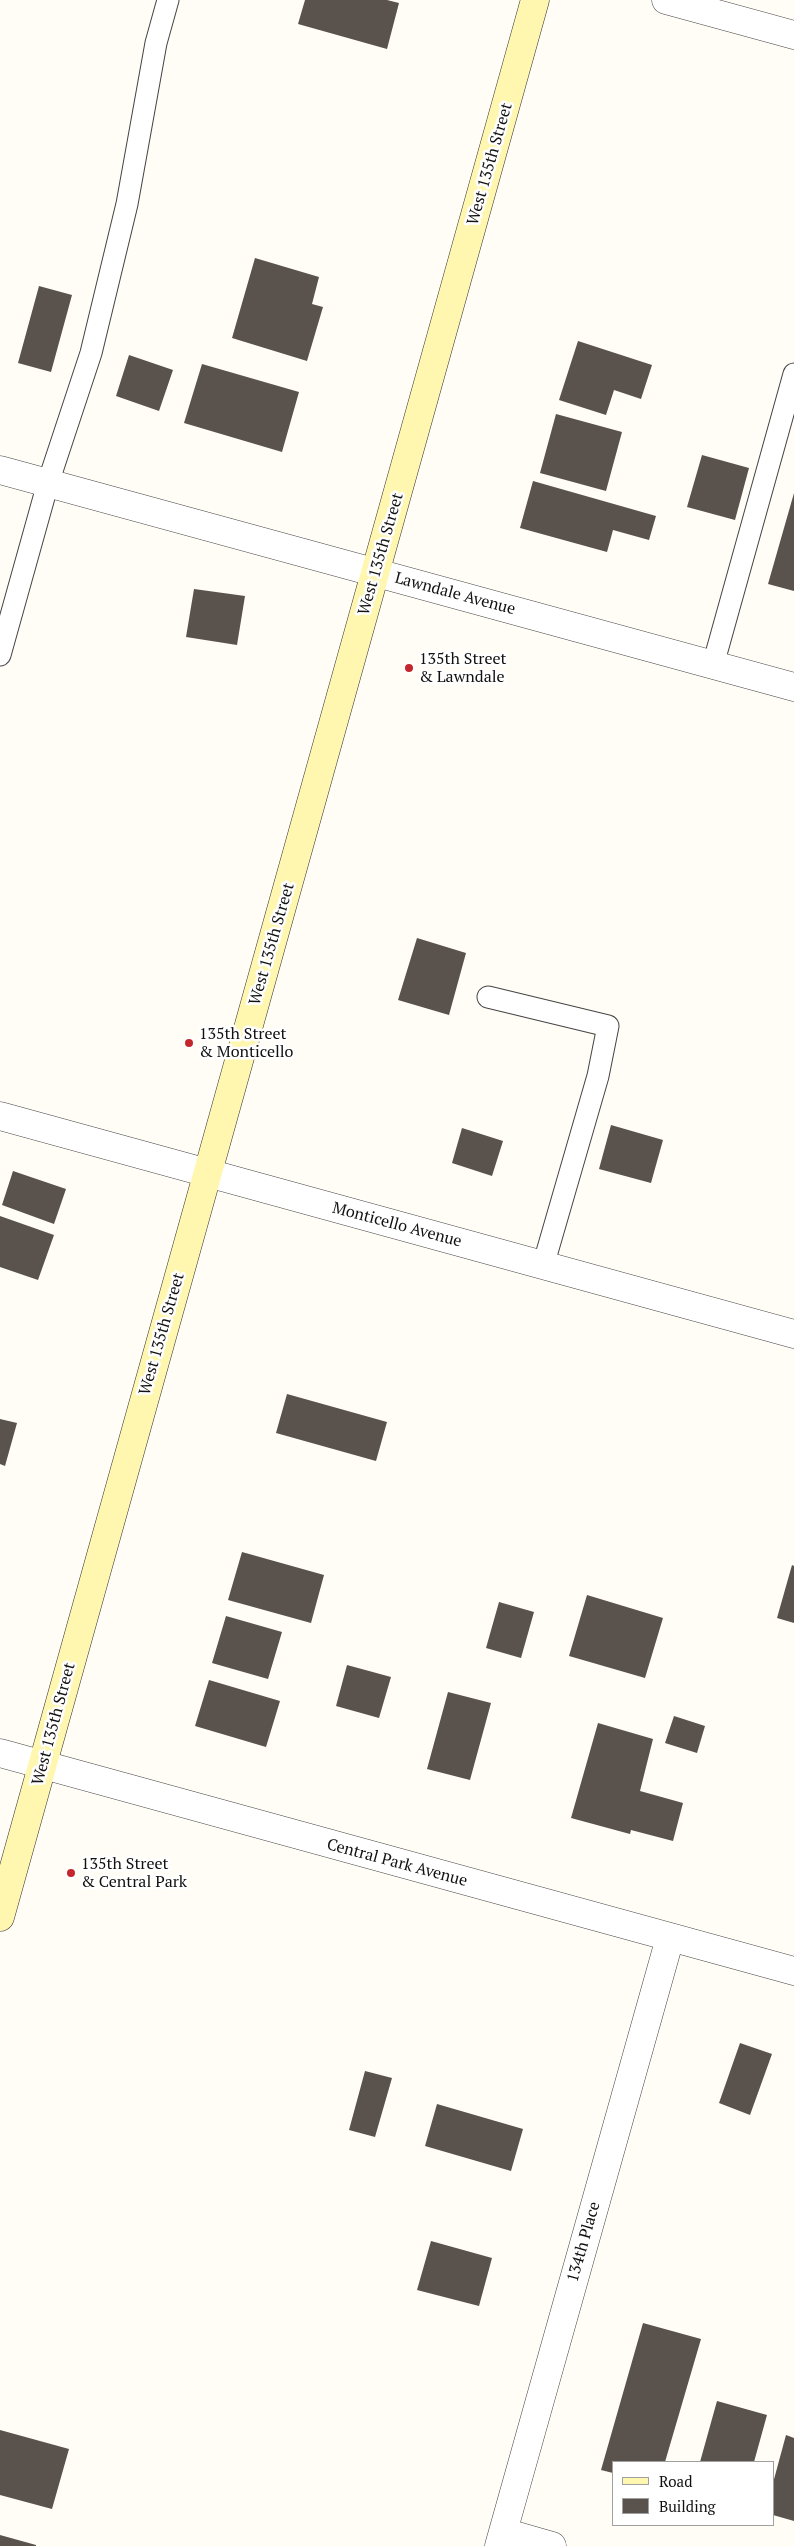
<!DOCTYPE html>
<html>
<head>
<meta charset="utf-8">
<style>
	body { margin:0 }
	#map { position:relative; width:794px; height:2546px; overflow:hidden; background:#fffdf5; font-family:"PT Serif",serif }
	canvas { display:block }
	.legend { position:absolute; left:612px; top:2461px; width:162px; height:65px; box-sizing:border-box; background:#fff; border:1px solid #a0a0a0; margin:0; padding:6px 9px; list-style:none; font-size:15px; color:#111 }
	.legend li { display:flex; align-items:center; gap:10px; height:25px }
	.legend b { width:25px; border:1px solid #a0a0a0 }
</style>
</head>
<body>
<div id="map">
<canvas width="794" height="2546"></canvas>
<ul class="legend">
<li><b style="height:6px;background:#fff6b0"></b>Road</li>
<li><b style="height:14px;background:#5a524d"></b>Building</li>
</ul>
</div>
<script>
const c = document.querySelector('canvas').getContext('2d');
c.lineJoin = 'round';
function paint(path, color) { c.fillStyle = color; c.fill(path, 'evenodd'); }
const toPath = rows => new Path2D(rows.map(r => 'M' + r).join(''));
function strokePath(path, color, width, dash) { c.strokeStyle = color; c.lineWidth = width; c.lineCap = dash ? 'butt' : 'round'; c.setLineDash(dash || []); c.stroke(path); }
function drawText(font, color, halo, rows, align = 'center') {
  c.font = font + ' "PT Serif",serif'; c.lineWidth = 5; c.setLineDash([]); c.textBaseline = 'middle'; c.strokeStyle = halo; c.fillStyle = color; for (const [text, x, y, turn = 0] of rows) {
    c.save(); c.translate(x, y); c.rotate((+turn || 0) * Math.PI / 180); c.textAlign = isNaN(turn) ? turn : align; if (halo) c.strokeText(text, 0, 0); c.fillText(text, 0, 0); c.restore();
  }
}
const building = toPath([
	[305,0,387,0,399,3,387,49,298,24],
	[255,258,319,277,312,304,323,307,307,361,232,338],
	[39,286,72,295,51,372,18,363],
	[578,341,652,365,641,399,614,390,606,415,559,400],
	[129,355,173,370,159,411,116,396],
	[202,364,299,392,282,452,184,423],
	[556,414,622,432,606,491,540,473],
	[702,455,749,468,735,520,687,507],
	[533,481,656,516,649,540,613,530,607,552,520,528],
	[794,493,794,591,768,584],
	[194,589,245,596,237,645,186,637],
	[417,938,466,953,449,1015,398,1000],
	[611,1125,663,1140,651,1183,599,1169],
	[462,1128,503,1141,492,1176,452,1163],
	[13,1171,66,1189,54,1224,2,1205],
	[0,1216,54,1235,38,1280,0,1267],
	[287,1394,387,1422,376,1461,276,1433],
	[0,1419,17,1423,5,1466,0,1464],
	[242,1552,324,1575,311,1623,228,1600],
	[792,1565,794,1566,794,1623,777,1618],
	[587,1595,663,1618,645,1678,569,1656],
	[499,1602,534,1612,521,1658,486,1648],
	[226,1616,282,1632,268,1679,212,1663],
	[347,1665,391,1677,379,1718,336,1706],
	[209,1680,280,1701,266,1747,195,1726],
	[448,1692,491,1703,470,1780,427,1769],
	[674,1716,705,1726,697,1753,665,1743],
	[598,1723,653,1739,640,1791,683,1803,673,1841,631,1830,630,1834,571,1818],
	[740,2043,772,2054,750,2115,719,2103],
	[365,2071,392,2078,375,2137,349,2130],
	[437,2104,523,2129,511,2171,425,2146],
	[431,2241,492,2258,479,2306,417,2290],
	[643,2323,701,2339,665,2462,613,2462,613,2473,601,2470],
	[717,2401,767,2415,754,2462,700,2462],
	[0,2430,69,2449,52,2509,0,2495],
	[786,2435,794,2438,794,2521,773,2515,773,2483],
	[0,2535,36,2545,36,2546,0,2546]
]);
const lane = toPath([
	[0,655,48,483,91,353,127,204,156,43,168,0],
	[713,665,794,374],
	[488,997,608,1026,598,1076,543,1266]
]);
const street = toPath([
	[666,0,794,35],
	[0,470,794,687],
	[0,1116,794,1334],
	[0,1753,794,1971],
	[503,2532,552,2546],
	[499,2546,670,1938]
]);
const secondary = toPath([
	[0,1917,535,0]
]);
const markers = [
	[409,668,5,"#c4262e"],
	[189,1043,5,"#c4262e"],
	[71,1873,5,"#c4262e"]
];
const streetNames = [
	["West 135th Street",490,164,-74],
	["West 135th Street",381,554,-74],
	["Lawndale Avenue",455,594,15],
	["West 135th Street",272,944,-74],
	["Monticello Avenue",397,1225,15],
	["West 135th Street",162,1334,-74],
	["West 135th Street",54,1724,-75],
	["Central Park Avenue",397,1863,15],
	["134th Place",584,2242,-74]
];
const poiNames = [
	["135th Street",419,659],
	["& Lawndale",419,677],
	["135th Street",199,1034],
	["& Monticello",199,1052],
	["135th Street",81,1864],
	["& Central Park",81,1882]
];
paint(building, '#5a524d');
strokePath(lane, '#444', 23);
strokePath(street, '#444', 29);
strokePath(secondary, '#333', 29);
strokePath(lane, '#fff', 21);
strokePath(street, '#fff', 28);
strokePath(secondary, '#fff6b0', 28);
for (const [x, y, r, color] of markers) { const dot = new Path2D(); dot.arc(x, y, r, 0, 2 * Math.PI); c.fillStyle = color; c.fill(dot); strokePath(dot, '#fff', 2); }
drawText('16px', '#111', '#fff', streetNames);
drawText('16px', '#111', '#fff', poiNames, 'left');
</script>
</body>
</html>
